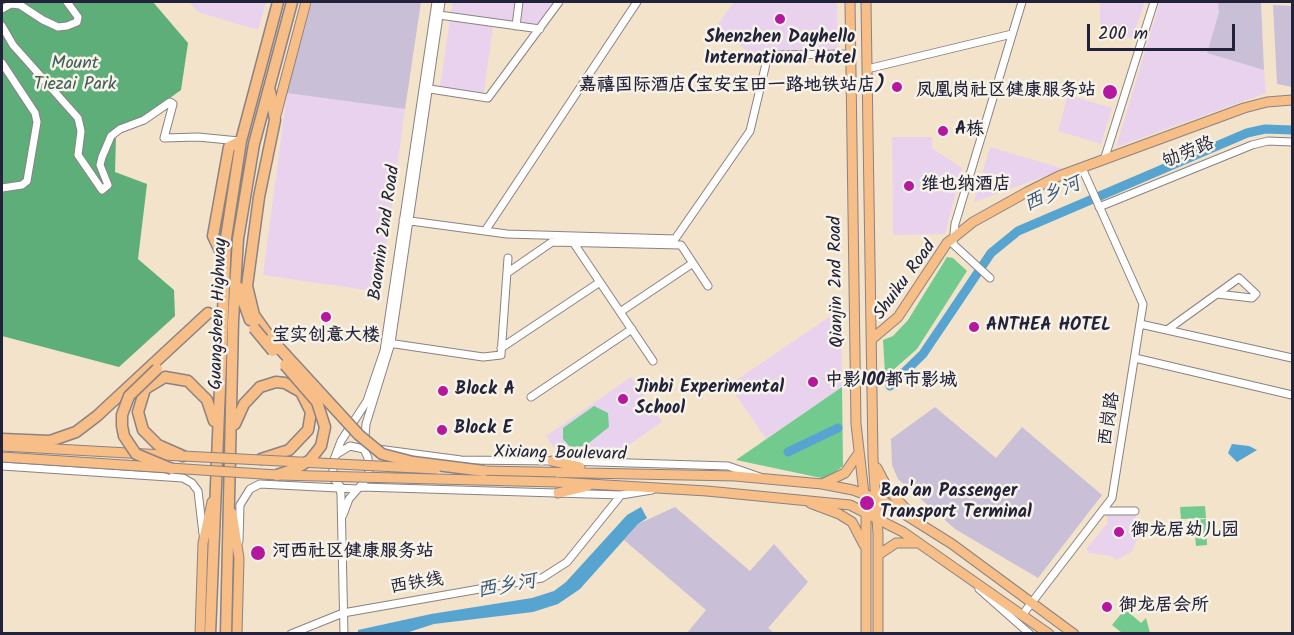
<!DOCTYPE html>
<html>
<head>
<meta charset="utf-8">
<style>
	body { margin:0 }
	#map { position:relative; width:1294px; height:635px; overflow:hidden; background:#f3e3cb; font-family:Kalam,sans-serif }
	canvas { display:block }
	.frame { position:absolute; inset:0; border:3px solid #22223b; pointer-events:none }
	.scale { position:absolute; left:1087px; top:24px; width:148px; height:27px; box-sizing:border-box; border:3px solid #22223b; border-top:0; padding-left:8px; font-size:18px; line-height:21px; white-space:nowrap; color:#22223b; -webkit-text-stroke:4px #f7f3e8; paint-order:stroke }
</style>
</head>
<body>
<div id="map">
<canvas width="1294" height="635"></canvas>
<div class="frame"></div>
<div class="scale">200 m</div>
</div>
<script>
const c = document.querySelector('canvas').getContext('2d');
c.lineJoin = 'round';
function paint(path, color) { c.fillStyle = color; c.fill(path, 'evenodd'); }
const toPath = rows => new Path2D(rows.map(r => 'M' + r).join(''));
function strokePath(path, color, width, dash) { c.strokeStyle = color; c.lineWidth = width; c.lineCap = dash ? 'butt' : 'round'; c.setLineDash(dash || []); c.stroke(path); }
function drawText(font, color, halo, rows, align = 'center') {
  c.font = font + ' Kalam,"LXGW WenKai TC",sans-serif'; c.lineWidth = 5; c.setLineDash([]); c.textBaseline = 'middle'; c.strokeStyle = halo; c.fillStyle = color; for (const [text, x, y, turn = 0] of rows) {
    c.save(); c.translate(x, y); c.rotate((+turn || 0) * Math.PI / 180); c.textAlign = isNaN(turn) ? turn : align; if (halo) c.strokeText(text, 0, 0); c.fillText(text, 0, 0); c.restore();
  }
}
const built = toPath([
	[189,2,266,2,258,30,198,12],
	[453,2,515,2,512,21,451,12],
	[523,2,554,2,537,25,520,22],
	[734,2,837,2,838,52,749,52,715,28],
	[1100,2,1145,2,1132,39,1100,24],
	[1160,2,1218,2,1219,12,1207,53,1264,70,1266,93,1116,147],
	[450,20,493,26,484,93,440,86],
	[287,93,405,109,380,292,263,275],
	[1068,95,1112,108,1101,144,1058,131],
	[892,137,932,137,932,148,962,168,945,234,893,235],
	[990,147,1064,169,974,202],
	[841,309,842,387,766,439,729,385],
	[631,377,662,422,613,456,560,456,546,436],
	[1135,511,1138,538,1131,552,1116,560,1112,556,1089,553,1086,549,1108,523,1107,515]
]);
const industrial = toPath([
	[312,2,421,2,405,109,287,93],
	[1218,2,1261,2,1264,70,1207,53,1219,12],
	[1273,5,1292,6,1292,87,1277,84],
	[935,407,996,458,1022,427,1102,495,1038,578,955,529,898,479,892,465,891,439],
	[675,507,750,571,774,544,808,582,768,628,774,633,687,633,706,610,624,540,638,524]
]);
const green = toPath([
	[947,257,953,258,967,271,917,349,892,371,885,374,883,340,893,336,908,320],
	[842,387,843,466,826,479,736,460],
	[594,406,608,413,609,427,585,446,570,447,563,439,563,428],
	[1205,506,1206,518,1181,519,1180,507],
	[1206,519,1207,545,1196,546,1194,520],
	[1125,609,1141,623,1146,618,1150,633,1122,633,1112,625]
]);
const forest = toPath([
	[2,2,153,2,188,43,181,90,116,137,115,172,147,184,138,259,174,290,175,316,119,367,2,336]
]);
const water = toPath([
	[1232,444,1249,446,1257,450,1237,462,1228,453],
	[641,507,647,518,638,524,580,589,558,604,533,612,434,624,406,633,358,633,358,630,431,614,532,598,554,591,566,582,627,515]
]);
const river = toPath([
	[890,386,923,354,991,253,1018,231,1247,133,1265,129,1292,130],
	[788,452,838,428]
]);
const minor = toPath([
	[2,9,11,4,20,5,43,20,58,27,67,26,77,22,78,17,67,2],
	[439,15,540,29],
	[2,26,13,45,78,118,81,131,78,155,102,190,108,185,100,165,102,157,111,136,120,129,144,120,170,102,173,104,164,138,198,137,239,141],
	[516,26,519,2],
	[2,63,35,113,37,122,27,181,22,185,2,188],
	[867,69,1012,34],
	[430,89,488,98,559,2],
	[1104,160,1154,2],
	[1099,207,1252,145,1268,141,1292,142],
	[403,220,507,234,675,239,750,131,768,55,851,54],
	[485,231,637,2],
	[573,242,653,361],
	[507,273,552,242,681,245,708,286],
	[990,278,953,244,955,224,1022,2],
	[620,312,693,263],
	[1140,324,1292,358],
	[1167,330,1239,278,1256,294,1252,298,1217,294],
	[388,343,483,357,501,355,508,258],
	[501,348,600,282],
	[1135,358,1292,395],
	[531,397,632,329],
	[378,449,461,460,555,461],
	[337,454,350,446,364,449],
	[566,461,728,466,760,477],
	[2,466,183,478,192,483,198,491,203,534],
	[361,487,621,495,652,490],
	[1104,511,1135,511],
	[343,515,349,499,369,476,368,458,364,449,366,424,391,343,441,2],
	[239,541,240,505,250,489,260,484,357,489],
	[979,589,1030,634],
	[1023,614,1112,498,1143,304,1082,168],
	[291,634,343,613,542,578,567,562,621,495],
	[344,634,341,495,340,486,333,478,333,462,341,441,367,401,384,351,436,2]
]);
const major = toPath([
	[850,2,856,424,866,511,866,634],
	[866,2,873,458,878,534,878,634],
	[276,115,306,2],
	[872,339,898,317,947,243,973,222,1027,192,1059,176,1244,108,1267,102,1292,100],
	[2,446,182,456],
	[552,461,580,467],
	[877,468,889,491,909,512],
	[484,471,735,476,822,484,853,490,885,502,952,544,1074,634],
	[556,482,707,491,850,505,903,532,1049,634],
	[822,484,845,473,858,454],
	[558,493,588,486],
	[810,503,839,514,852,522,864,545],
	[232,513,239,558,237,634],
	[878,555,896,543,917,543],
	[200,634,203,543,212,502]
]);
const highway = toPath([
	[270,91,275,120,259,197,247,286,254,315,271,339],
	[224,259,213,236,229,147,241,141],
	[238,287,250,320],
	[235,424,244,404,260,387,276,382,285,383,301,392,311,412,308,430,289,450,261,459],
	[2,439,50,441,76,432,97,416,208,313],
	[183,456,158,445,143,430,138,412,145,389,165,377,188,381,207,400,214,421],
	[210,634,226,238,241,141,278,2],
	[226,634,233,321,238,239,254,144,292,2]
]);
const majorBridge = toPath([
	[183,456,436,469],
	[2,457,277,475,556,482]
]);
const highwayBridge = toPath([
	[254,328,273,351],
	[271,339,359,435,382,454,413,462,484,471],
	[157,369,129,396,122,415,122,426,124,436,136,454,172,469],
	[277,475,295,469,310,460,321,446,325,427,317,402,285,365]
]);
const markers = [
	[780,19,6,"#b5179e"],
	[897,87,6,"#b5179e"],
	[1110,92,8,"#b5179e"],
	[943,131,6,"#b5179e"],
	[909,186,6,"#b5179e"],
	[326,317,6,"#b5179e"],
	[974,327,6,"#b5179e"],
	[813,382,6,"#b5179e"],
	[443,391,6,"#b5179e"],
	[623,399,6,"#b5179e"],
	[442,430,6,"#b5179e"],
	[867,503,8,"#b5179e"],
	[1119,532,6,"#b5179e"],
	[258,553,8,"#b5179e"],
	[1107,607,6,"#b5179e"]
];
const poiNames = [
	["Shenzhen Dayhello",780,39,"center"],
	["International Hotel",780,60,"center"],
	["嘉禧国际酒店(宝安宝田一路地铁站店)",885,87,"right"],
	["凤凰岗社区健康服务站",1096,92,"right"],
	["A栋",955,131],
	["维也纳酒店",921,186],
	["ANTHEA HOTEL",986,327],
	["宝实创意大楼",326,337,"center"],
	["中影100都市影城",825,382],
	["Jinbi Experimental",635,389],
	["School",635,410],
	["Block A",455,391],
	["Block E",454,430],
	["Bao'an Passenger",880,493],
	["Transport Terminal",880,514],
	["御龙居幼儿园",1131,532],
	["河西社区健康服务站",272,553],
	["御龙居会所",1119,607]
];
const parkNames = [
	["Mount",75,65],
	["Tiezai Park",75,86]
];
const streetNames = [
	["劬劳路",1189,154,-23],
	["Baomin 2nd Road",386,233,-82],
	["Shuiku Road",906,281,-54],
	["Qianjin 2nd Road",838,282,-91],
	["Guangshen Highway",220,314,-88],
	["西岗路",1111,419,-81],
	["Xixiang Boulevard",560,455,1],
	["西铁线",417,585,-9]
];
const waterNames = [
	["西乡河",1053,196,-23],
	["西乡河",507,588,-10]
];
paint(built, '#e8d2ee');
paint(industrial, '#c9bfd7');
paint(green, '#73ca8f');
paint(forest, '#5eae7a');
paint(water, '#57a4d0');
strokePath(river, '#57a4d0', 9);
strokePath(minor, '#8a8283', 9);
strokePath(major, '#8a8283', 11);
strokePath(highway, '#8a8283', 13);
strokePath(minor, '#fff', 7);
strokePath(major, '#f7be88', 9);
strokePath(highway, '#f7be88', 10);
strokePath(majorBridge, '#8a8283', 11, []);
strokePath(highwayBridge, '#8a8283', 13, []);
strokePath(majorBridge, '#f7be88', 9);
strokePath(highwayBridge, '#f7be88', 10);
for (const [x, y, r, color] of markers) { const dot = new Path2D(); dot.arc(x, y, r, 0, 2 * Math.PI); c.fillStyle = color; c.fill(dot); strokePath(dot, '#f7f3e8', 2); }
drawText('bold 18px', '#22223b', '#f7f3e8', poiNames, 'left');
drawText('18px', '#3e5d58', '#f7f3e8', parkNames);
drawText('18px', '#22223b', '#f7f3e8', streetNames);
drawText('italic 20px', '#375677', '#f7f3e8', waterNames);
</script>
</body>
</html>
